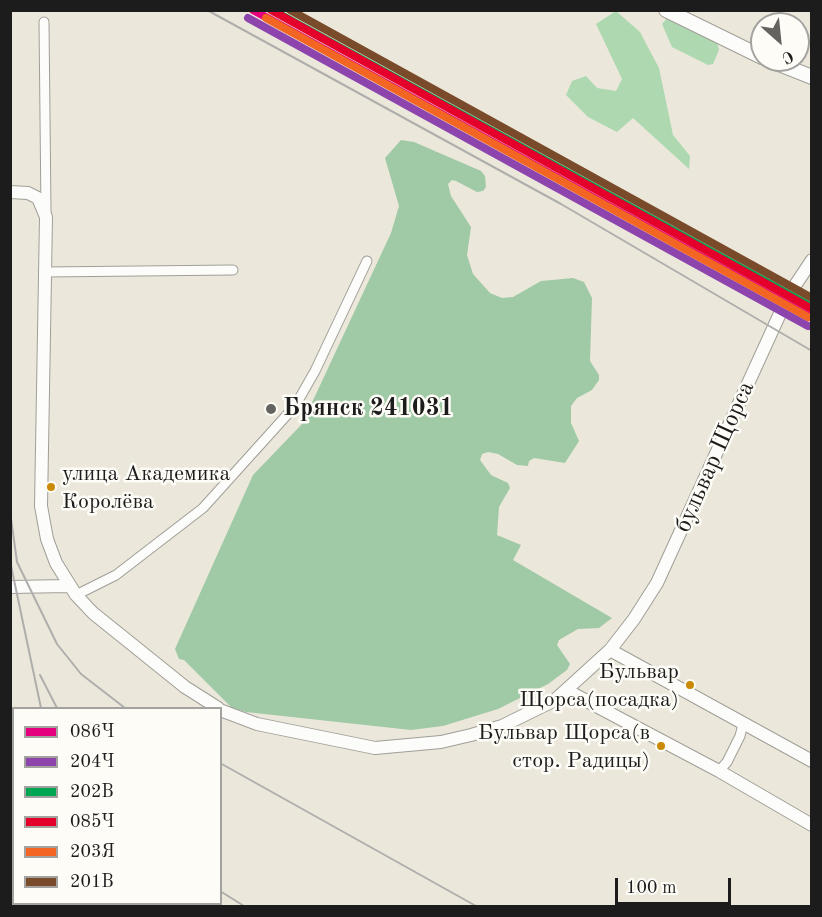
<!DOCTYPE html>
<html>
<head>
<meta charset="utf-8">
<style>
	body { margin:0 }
	#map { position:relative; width:822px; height:917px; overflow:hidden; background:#ebe8db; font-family:"Old Standard TT",serif }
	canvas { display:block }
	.frame { position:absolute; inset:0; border:12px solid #1c1c1c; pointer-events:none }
	.legend { position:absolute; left:12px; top:707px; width:210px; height:198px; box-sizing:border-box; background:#fdfcf7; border:2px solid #a3a29f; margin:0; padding:8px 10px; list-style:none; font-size:18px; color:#1c1c1c }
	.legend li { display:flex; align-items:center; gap:12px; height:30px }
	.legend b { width:30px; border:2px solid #a3a29f }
	.north { position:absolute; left:750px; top:12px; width:60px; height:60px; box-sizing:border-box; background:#fdfcf7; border:2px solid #a3a29f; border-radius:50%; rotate:153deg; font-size:16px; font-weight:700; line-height:24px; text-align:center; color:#1c1c1c }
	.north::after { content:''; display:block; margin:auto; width:21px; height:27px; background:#64635f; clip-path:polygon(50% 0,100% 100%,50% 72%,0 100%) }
	.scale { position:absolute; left:615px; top:878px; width:116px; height:27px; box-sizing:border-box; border:3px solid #1c1c1c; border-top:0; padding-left:8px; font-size:18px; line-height:21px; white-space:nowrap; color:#1c1c1c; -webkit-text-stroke:4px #fdfcf7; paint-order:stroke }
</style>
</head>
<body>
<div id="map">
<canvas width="822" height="917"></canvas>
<div class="frame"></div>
<ul class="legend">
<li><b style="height:8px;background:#e5007d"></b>086Ч</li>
<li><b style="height:8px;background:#8e44ad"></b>204Ч</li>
<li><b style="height:8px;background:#00a651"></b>202В</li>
<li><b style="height:8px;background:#e4002b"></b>085Ч</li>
<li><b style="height:8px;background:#f26522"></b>203Я</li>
<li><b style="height:8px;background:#7a4b2a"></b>201В</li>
</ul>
<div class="north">С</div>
<div class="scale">100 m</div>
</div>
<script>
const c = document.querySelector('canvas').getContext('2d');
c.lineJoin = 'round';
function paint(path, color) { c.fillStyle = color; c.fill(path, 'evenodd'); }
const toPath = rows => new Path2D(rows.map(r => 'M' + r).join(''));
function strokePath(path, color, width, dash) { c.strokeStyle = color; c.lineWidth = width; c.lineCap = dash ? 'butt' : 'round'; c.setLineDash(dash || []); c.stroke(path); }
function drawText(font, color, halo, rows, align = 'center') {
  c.font = font + ' "Old Standard TT",serif'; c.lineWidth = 5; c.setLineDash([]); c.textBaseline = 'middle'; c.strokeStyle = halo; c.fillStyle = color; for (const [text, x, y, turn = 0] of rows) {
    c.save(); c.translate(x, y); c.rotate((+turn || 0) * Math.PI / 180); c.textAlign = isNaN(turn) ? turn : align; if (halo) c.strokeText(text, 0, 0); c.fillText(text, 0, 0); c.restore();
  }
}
const green = toPath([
	[616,11,640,32,659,68,673,135,690,156,689,169,633,118,617,132,588,117,566,95,572,81,586,76,597,88,616,91,622,79,596,24],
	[668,17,717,42,719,50,713,64,708,65,672,47,662,24]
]);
const forest = toPath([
	[401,140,414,142,481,171,485,176,486,187,483,191,477,192,456,181,452,180,448,184,451,196,471,227,467,255,473,274,490,293,502,298,513,297,541,281,573,278,584,282,592,298,590,361,599,375,599,380,592,390,577,398,571,406,571,423,579,441,565,463,534,458,529,461,528,466,517,465,498,454,488,452,482,454,480,460,491,475,508,483,510,488,499,507,497,535,521,545,513,560,612,618,599,628,578,629,559,640,557,645,570,664,567,670,548,684,498,709,443,726,411,730,246,712,232,708,184,660,179,659,175,649,253,475,302,424,391,233,399,206,385,158],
	[13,754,14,904,120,904,121,906,11,906,10,758]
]);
const street = toPath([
	[44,22,46,212],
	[45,272,233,270],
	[76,595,116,575,203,508,295,406,315,371,367,261],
	[719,771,727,762,740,736,743,724]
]);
const secondary = toPath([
	[10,192,28,193,38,198,46,217,41,506,47,539,56,563,76,595,93,613,185,687,218,708],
	[10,587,69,586],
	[610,650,812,761],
	[566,690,719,771,812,825],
	[220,710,257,724,375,748,441,742,471,735,502,726,555,700,610,650,634,619,657,583,788,296,812,260]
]);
const primary = toPath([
	[666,10,762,57],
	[769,60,812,77]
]);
const rail = toPath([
	[207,10,561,204,812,351],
	[10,511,17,562,57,644,81,674,125,708],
	[10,561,41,708],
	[40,675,57,708],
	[220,763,476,906],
	[220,891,244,906],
	[55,904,56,906],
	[69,904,70,906],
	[82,904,83,906],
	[197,904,200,906],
	[23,906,24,904]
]);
const rail1 = toPath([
	[253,10,812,318]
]);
const rail2 = toPath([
	[248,18,808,326]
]);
const rail3 = toPath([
	[272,10,812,307]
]);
const rail4 = toPath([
	[271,10,812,309]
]);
const rail5 = toPath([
	[266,18,808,317]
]);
const rail6 = toPath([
	[290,10,812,298]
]);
const markers = [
	[271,409,6,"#64635f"],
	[51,487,5,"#cb8a06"],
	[690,685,5,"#cb8a06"],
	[661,746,5,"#cb8a06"]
];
const busNames = [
	["улица Академика",62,474,"left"],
	["Королёва",62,502,"left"],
	["Бульвар",679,672],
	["Щорса(посадка)",679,700],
	["Бульвар Щорса(в",650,733],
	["стор. Радицы)",650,761]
];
const poiNames = [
	["Брянск 241031",283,409]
];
const streetNames = [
	["бульвар Щорса",715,457,-66]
];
paint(green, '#add8b0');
paint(forest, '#a0c9a5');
strokePath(street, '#a09e97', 11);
strokePath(secondary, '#a09e97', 14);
strokePath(primary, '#a09e97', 16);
strokePath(street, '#fcfcfa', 9);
strokePath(secondary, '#fcfcfa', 12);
strokePath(primary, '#fcfcfa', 14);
strokePath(rail, '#afaeac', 2);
strokePath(rail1, '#e5007d', 8);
strokePath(rail2, '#8e44ad', 8);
strokePath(rail3, '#00a651', 8);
strokePath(rail4, '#e4002b', 8);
strokePath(rail5, '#f26522', 8);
strokePath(rail6, '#7a4b2a', 8);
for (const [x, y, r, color] of markers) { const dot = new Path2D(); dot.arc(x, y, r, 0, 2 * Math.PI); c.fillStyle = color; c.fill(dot); strokePath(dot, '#fdfcf7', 2); }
drawText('22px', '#1c1c1c', '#fdfcf7', busNames, 'right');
drawText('bold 24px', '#1c1c1c', '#fdfcf7', poiNames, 'left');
drawText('24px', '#1c1c1c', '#fdfcf7', streetNames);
</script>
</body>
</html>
